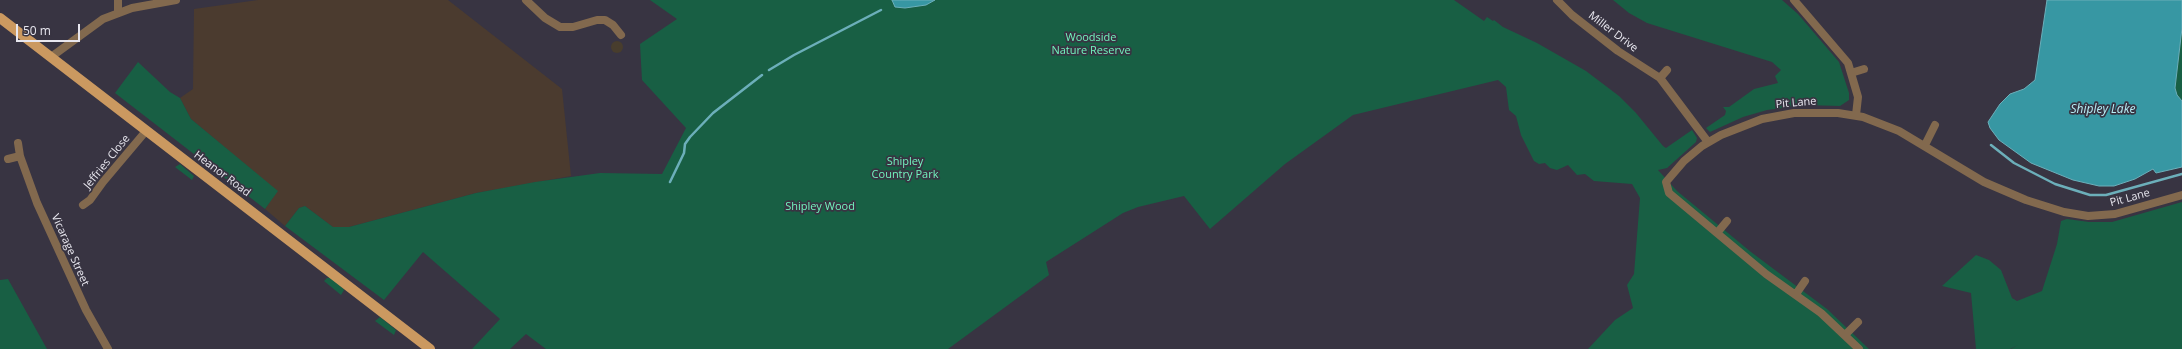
<!DOCTYPE html>
<html>
<head>
<meta charset="utf-8">
<style>
	body { margin:0 }
	#map { position:relative; width:2182px; height:349px; overflow:hidden; background:#383442; font-family:"Open Sans",sans-serif }
	canvas { display:block }
	.scale { position:absolute; left:16px; top:24px; width:64px; height:18px; box-sizing:border-box; border:2px solid #e8e7ef; border-top:0; padding-left:5px; font-size:12px; line-height:14px; white-space:nowrap; color:#e8e7ef; -webkit-text-stroke:3px #383442; paint-order:stroke }
</style>
</head>
<body>
<div id="map">
<canvas width="2182" height="349"></canvas>
<div class="scale">50 m</div>
</div>
<script>
const c = document.querySelector('canvas').getContext('2d');
c.lineJoin = 'round';
function paint(path, color) { c.fillStyle = color; c.fill(path, 'evenodd'); }
const toPath = rows => new Path2D(rows.map(r => 'M' + r).join(''));
function strokePath(path, color, width, dash) { c.strokeStyle = color; c.lineWidth = width; c.lineCap = dash ? 'butt' : 'round'; c.setLineDash(dash || []); c.stroke(path); }
function drawText(font, color, halo, rows, align = 'center') {
  c.font = font + ' "Open Sans",sans-serif'; c.lineWidth = 3.5; c.setLineDash([]); c.textBaseline = 'middle'; c.strokeStyle = halo; c.fillStyle = color; for (const [text, x, y, turn = 0] of rows) {
    c.save(); c.translate(x, y); c.rotate((+turn || 0) * Math.PI / 180); c.textAlign = isNaN(turn) ? turn : align; if (halo) c.strokeText(text, 0, 0); c.fillText(text, 0, 0); c.restore();
  }
}
const industrial = toPath([
	'611 47a6 6 0 1 1 12 0a6 6 0 1 1-12 0Z'
]);
const medical = toPath([
	[258,0,448,0,562,89,571,176,476,193,349,227,333,227,305,206,299,208,285,226,265,209,277,191,191,119,180,98,193,89,194,9]
]);
const green = toPath([
	[650,0,1454,0,1484,21,1487,17,1493,21,1494,20,1503,27,1537,43,1586,71,1619,96,1636,113,1663,146,1666,148,1692,130,1697,138,1696,142,1667,168,1658,170,1677,191,1751,252,1827,309,1869,349,1588,349,1615,320,1633,308,1627,285,1634,274,1640,198,1632,184,1594,181,1585,174,1577,175,1568,165,1557,170,1550,168,1545,163,1539,164,1534,161,1521,135,1516,116,1509,110,1506,87,1498,80,1353,115,1285,164,1210,229,1184,196,1138,207,1123,213,1046,262,1049,275,948,349,546,349,526,334,510,349,472,349,500,319,423,252,384,300,285,226,299,208,305,206,333,227,349,227,476,193,535,182,600,173,662,174,686,128,642,80,640,44,677,19],
	[1613,0,1782,0,1798,14,1839,62,1849,93,1849,100,1840,106,1805,105,1767,110,1743,117,1710,132,1706,128,1725,115,1726,111,1723,107,1729,107,1754,89,1778,83,1775,76,1781,70,1772,62,1647,23,1629,13],
	[2182,28,2182,101,2177,95,2175,88],
	[138,62,170,92,180,98,191,119,278,191,265,209,115,93],
	[180,164,194,176,192,180,175,167],
	[2182,202,2182,349,2011,349,2018,345,2010,349,1976,349,1971,293,1942,286,1976,255,1989,260,2001,270,2012,298,2017,301,2042,291,2057,244,2061,221,2067,219,2089,222,2112,222],
	[327,278,330,278,343,288,344,290,341,295,324,281],
	[8,279,47,349,0,349,0,280],
	[380,317,396,330,394,335,375,321]
]);
const water = toPath([
	[892,0,935,0,926,5,905,8,895,7,892,0],
	[2047,0,2182,0,2182,28,2175,88,2177,95,2182,101,2182,167,2156,173,2153,169,2135,179,2114,186,2099,186,2073,180,2031,163,1999,140,1990,128,1988,122,2000,104,2010,94,2024,89,2035,80,2047,0]
]);
const stream = toPath([
	[769,70,794,55,881,10],
	[1991,145,2014,163,2055,184,2090,195,2106,195,2182,174],
	[670,182,684,153,685,144,690,137,713,113,762,75]
]);
const minor = toPath([
	[118,0,118,12],
	[526,0,545,18,560,27,573,27,597,20,605,20,613,25,621,35],
	[1557,0,1572,15,1618,51,1660,78,1708,142],
	[1794,0,1848,63,1858,97,1856,115],
	[51,57,103,19,132,8,176,0],
	[1851,73,1864,69],
	[1660,78,1667,70],
	[18,143,20,156,37,203,86,310,108,349],
	[1925,145,1935,125],
	[8,159,20,156],
	[83,205,90,200,103,182,146,131],
	[1717,233,1727,221],
	[1796,294,1805,281],
	[1845,335,1858,322],
	[1859,349,1821,313,1766,274,1669,193,1666,182,1684,161,1702,146,1721,135,1762,119,1794,113,1838,113,1863,117,1899,131,1984,182,2026,200,2064,212,2088,216,2115,214,2182,195]
]);
const major = toPath([
	[0,18,430,349]
]);
const streetNames = [
	["Miller Drive",1613,32,37],
	["Pit Lane",1796,103,-5],
	["Jeffries Close",107,162,-51],
	["Heanor Road",222,174,37],
	["Pit Lane",2130,198,-15],
	["Vicarage Street",70,250,66]
];
const parkNames = [
	["Woodside",1091,38],
	["Nature Reserve",1091,51],
	["Shipley",905,162],
	["Country Park",905,175],
	["Shipley Wood",820,207]
];
const waterNames = [
	["Shipley Lake",2103,110]
];
paint(industrial, '#483d2d');
paint(medical, '#4b3b2f');
paint(green, '#185f44');
paint(water, '#3797a3');
strokePath(water, '#6cafba', 1);
strokePath(stream, '#6cafba', 2.5);
strokePath(minor, '#82694e', 8);
strokePath(major, '#cb9960', 10);
drawText('11px', '#e8e7ef', '#383442', streetNames);
drawText('11px', '#72f6bf', '#383442', parkNames);
drawText('italic 12px', '#b8eff7', '#383442', waterNames);
</script>
</body>
</html>
